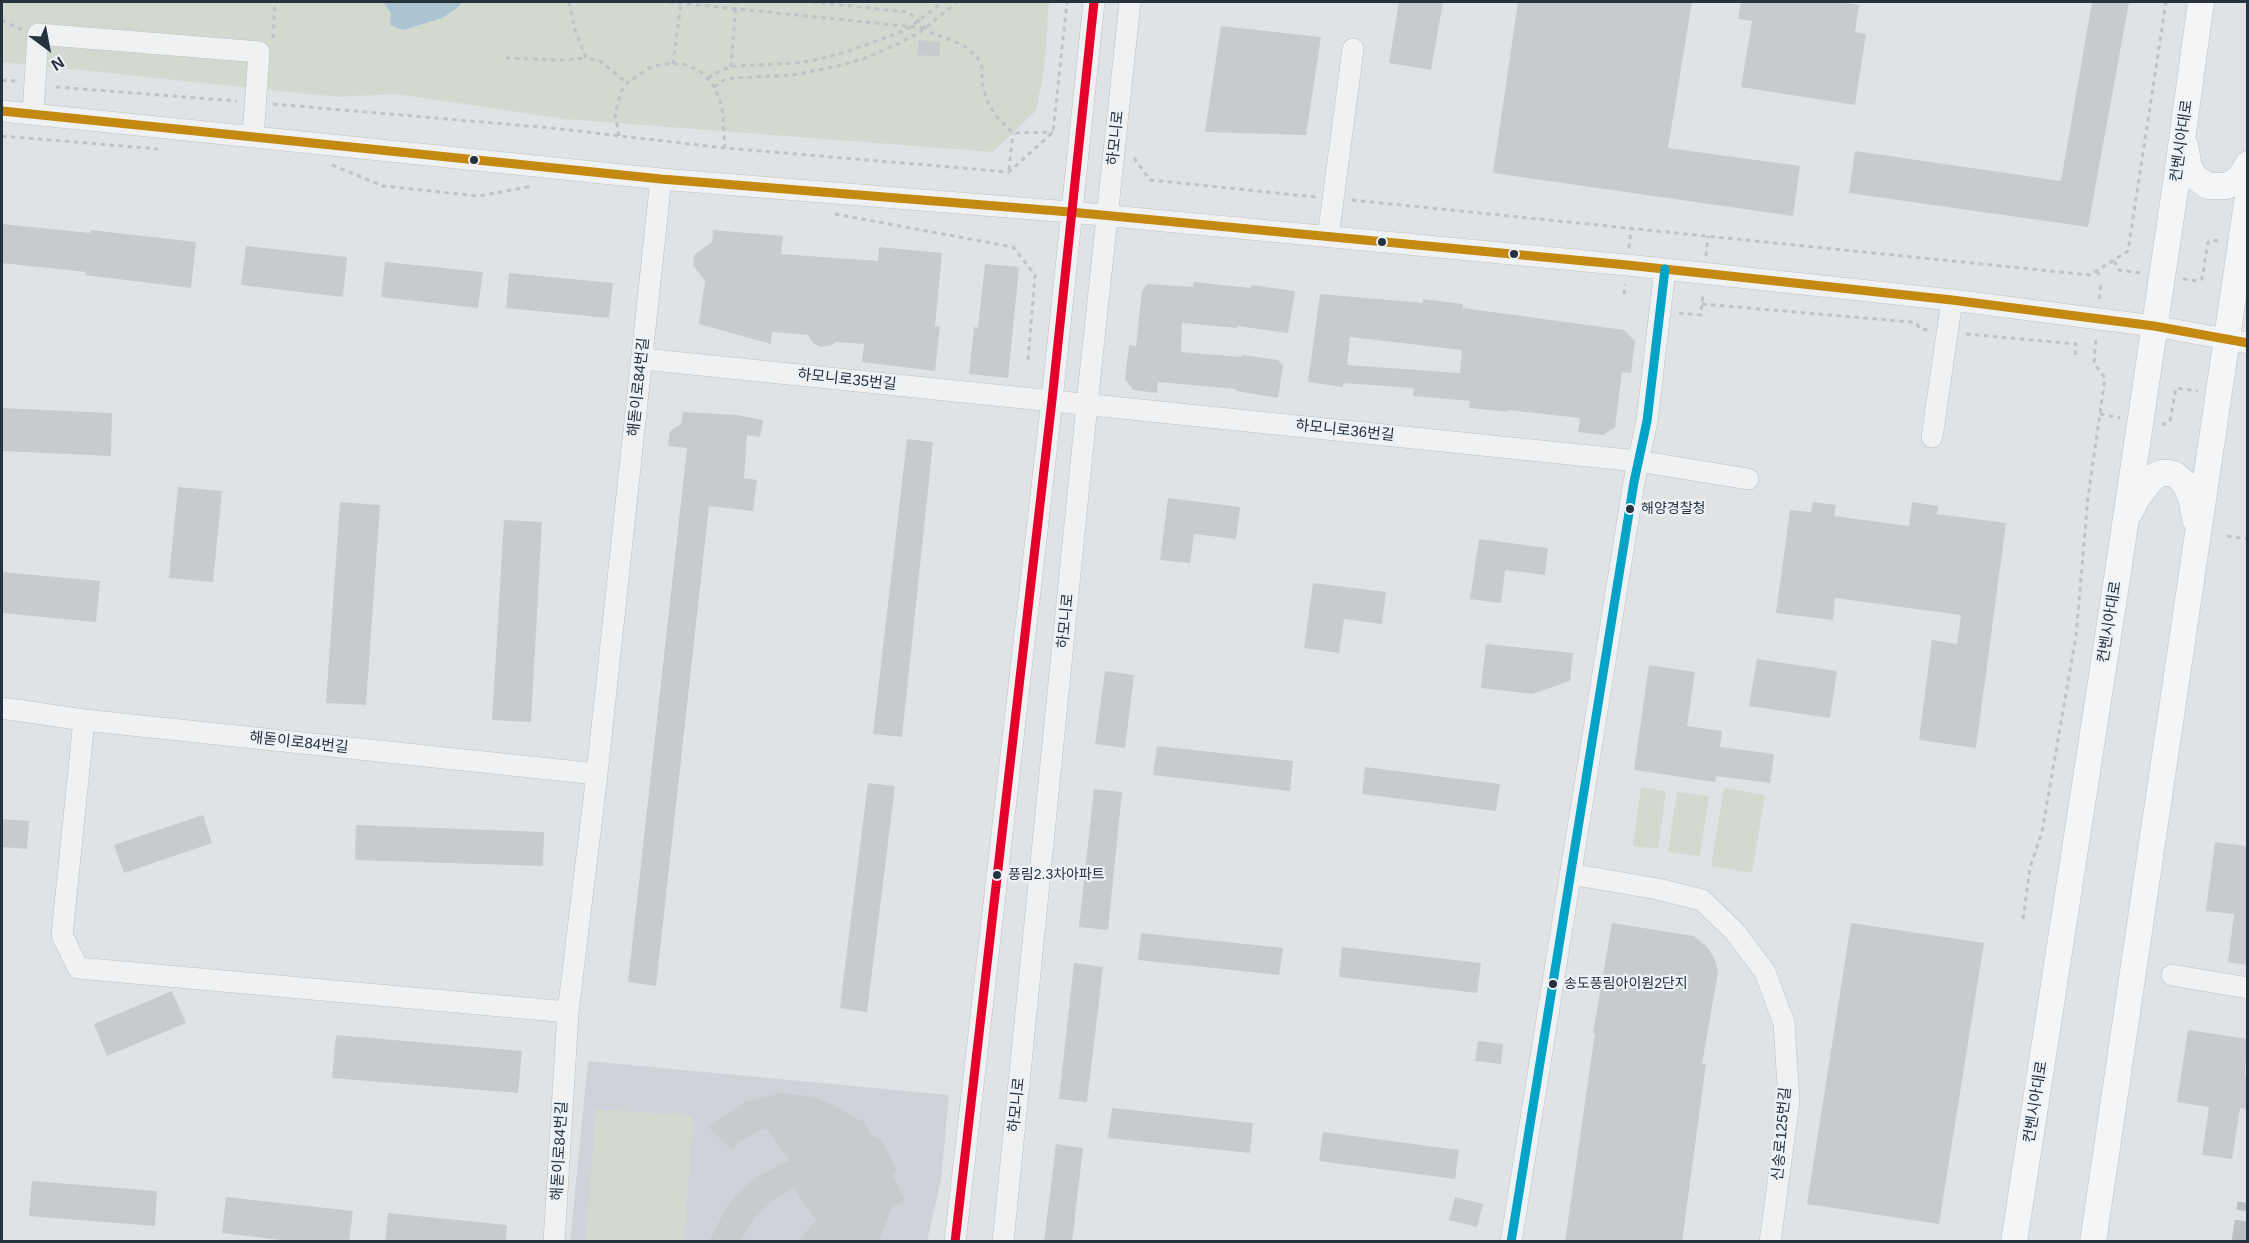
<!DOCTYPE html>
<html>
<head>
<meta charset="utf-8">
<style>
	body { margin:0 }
	#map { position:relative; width:2249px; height:1243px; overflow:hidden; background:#e0e3e5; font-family:Arial,sans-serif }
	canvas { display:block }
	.frame { position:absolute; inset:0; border:3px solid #26333f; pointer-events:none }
	.north { position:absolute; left:18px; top:18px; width:60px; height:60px; -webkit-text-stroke:4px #ecf2f5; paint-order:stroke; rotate:148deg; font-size:16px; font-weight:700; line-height:24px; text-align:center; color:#26333f }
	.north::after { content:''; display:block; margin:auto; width:21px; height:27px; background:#26333f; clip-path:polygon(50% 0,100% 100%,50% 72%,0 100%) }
</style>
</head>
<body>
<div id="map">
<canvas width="2249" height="1243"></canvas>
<div class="frame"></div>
<div class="north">N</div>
</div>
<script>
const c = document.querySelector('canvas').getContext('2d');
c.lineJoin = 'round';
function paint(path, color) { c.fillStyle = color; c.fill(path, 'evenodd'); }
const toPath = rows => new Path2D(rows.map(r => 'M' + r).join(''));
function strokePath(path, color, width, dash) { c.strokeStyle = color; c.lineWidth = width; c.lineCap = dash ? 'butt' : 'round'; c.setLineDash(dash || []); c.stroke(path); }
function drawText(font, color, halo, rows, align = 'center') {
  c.font = font + ' Arial,"Noto Sans KR",sans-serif'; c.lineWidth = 4.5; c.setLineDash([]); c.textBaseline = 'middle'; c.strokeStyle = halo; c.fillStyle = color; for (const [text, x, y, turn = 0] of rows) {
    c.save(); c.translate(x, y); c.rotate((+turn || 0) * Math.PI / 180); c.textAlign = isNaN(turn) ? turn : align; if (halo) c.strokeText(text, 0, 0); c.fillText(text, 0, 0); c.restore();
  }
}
const built = toPath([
	[588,1061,949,1095,941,1180,927,1241,570,1242]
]);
const green = toPath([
	[2,2,1049,2,1044,70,1036,111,993,152,564,119,396,94,338,97,2,62],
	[1641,787,1666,791,1658,849,1633,846],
	[1724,788,1765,795,1752,873,1711,866],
	[1677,792,1709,796,1700,856,1668,852],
	[596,1109,693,1116,684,1241,586,1241]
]);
const water = toPath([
	[383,2,462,2,457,8,442,18,403,30,390,25,391,13]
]);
const building = toPath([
	[1399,2,1443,2,1431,70,1389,63],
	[1518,2,1692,2,1668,148,1800,166,1793,216,1493,173],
	[1741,2,1839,2,1859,5,1855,32,1866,34,1855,105,1741,87,1752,21,1738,19],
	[2092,2,2129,2,2088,227,1849,193,1855,151,2061,181],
	[1221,26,1321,37,1306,135,1205,132],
	[919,40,940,42,939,57,917,55],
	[2,224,90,233,91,230,196,242,191,288,85,275,86,272,2,263],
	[713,230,783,236,781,254,878,261,879,247,942,253,935,326,940,326,935,371,862,362,864,344,836,342,832,345,821,347,813,343,808,335,772,332,771,344,699,324,705,281,693,265,694,255,712,242],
	[246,246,347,257,343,297,241,285],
	[385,262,483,272,478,308,381,297],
	[985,264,1019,267,1008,378,969,374,974,327,978,328],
	[509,273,613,283,609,318,506,308],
	[1194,282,1251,288,1251,285,1295,291,1288,333,1237,326,1237,328,1182,323,1181,352,1241,357,1242,355,1278,360,1283,366,1278,398,1236,391,1236,389,1158,382,1157,393,1133,390,1125,379,1129,345,1136,346,1142,291,1147,284,1193,287],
	[1320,294,1423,303,1423,299,1463,304,1463,308,1624,330,1635,341,1631,373,1622,372,1615,427,1603,435,1578,432,1580,418,1508,410,1508,412,1469,408,1470,401,1413,396,1414,388,1343,383,1343,387,1308,382],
	[1350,337,1462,350,1460,373,1347,365],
	[2,408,112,413,111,456,2,451],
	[683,412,737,415,763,420,760,437,747,435,744,478,757,480,753,511,709,506,656,986,628,982,687,448,668,446,670,431,681,424],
	[907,439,933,442,902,737,873,734],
	[178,487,222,491,213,582,169,578],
	[1168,498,1240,507,1236,539,1194,534,1190,563,1160,560],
	[340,502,380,505,366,705,326,703],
	[1813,502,1836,505,1834,516,1909,526,1912,502,1938,506,1937,514,2006,523,1976,748,1919,740,1932,640,1957,644,1961,615,1835,598,1833,620,1776,613,1790,510,1811,512],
	[504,520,542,522,531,722,492,720],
	[1479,539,1548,548,1545,575,1505,570,1501,603,1470,599],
	[2,572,100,581,96,622,2,613],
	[1313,583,1386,592,1382,624,1344,619,1339,653,1304,648],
	[1486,644,1573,653,1570,681,1532,694,1481,688],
	[1757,659,1837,671,1830,718,1749,706],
	[1649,665,1695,672,1687,726,1722,731,1720,747,1774,754,1770,783,1716,776,1715,782,1634,770],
	[1105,671,1134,675,1125,748,1095,744],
	[1157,746,1293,761,1290,791,1153,775],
	[1365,767,1500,784,1496,811,1362,794],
	[868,783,895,786,867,1012,840,1008],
	[1094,789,1122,792,1108,930,1079,927],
	[203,815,212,843,124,873,114,845],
	[2,819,29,821,27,849,2,847],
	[356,825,544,832,543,866,355,860],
	[2215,842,2247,846,2247,965,2228,962,2234,914,2206,911],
	[1612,923,1694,936,1708,948,1715,960,1718,972,1702,1064,1706,1064,1682,1242,1565,1242,1595,1033,1593,1033],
	[1851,923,1984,943,1939,1224,1807,1204],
	[1141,933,1283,948,1279,975,1138,960],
	[1342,947,1481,963,1477,993,1339,977],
	[1074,963,1103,967,1087,1102,1059,1099],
	[172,991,186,1023,107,1056,94,1024],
	[2188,1030,2247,1039,2245,1076,2247,1077,2247,1109,2240,1108,2232,1159,2202,1155,2209,1107,2177,1102],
	[336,1035,522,1051,518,1093,332,1078],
	[1478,1041,1503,1044,1501,1064,1475,1061],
	[781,1093,814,1097,832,1104,861,1121,863,1119,872,1136,881,1139,896,1168,893,1177,905,1200,892,1207,878,1242,797,1242,816,1220,794,1188,772,1201,754,1219,739,1242,709,1242,726,1208,739,1192,755,1178,790,1160,766,1128,740,1141,731,1149,709,1127,745,1102],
	[1112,1108,1253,1123,1250,1153,1108,1138],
	[1323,1132,1459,1150,1455,1179,1319,1161],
	[1056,1144,1083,1148,1072,1242,1044,1242],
	[32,1181,157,1191,155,1226,29,1216],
	[226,1197,353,1211,349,1242,298,1242,222,1233],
	[1455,1197,1483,1204,1477,1227,1449,1220],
	[388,1213,507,1225,506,1242,385,1242]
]);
const minorTunnel = toPath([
	[2242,1242,2248,1203]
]);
const path = toPath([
	[569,2,574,27,586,58,600,61,627,83],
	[669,2,924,28],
	[812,2,908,12,930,32,963,45,977,57,982,67,982,83,988,103,996,116,1013,133,1053,132],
	[2,20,22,30],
	[273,38,275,2],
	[506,58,561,60,586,58],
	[673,64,681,3],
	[731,67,736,2],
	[708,78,721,70,735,66,796,63,820,59,852,50,906,30,943,2],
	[2,80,16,81],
	[56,87,237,101],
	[714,87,724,80,734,78,793,75,838,66,863,59,898,44,920,32,957,2],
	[273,104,551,128,725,148,1009,172,1053,132,1067,2],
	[2,136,158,149],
	[619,136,615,114,621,92,627,83,649,68,662,64,684,64,700,71,709,80,716,90,722,107,725,148],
	[1134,158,1150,180,1316,197],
	[332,165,383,186,479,196,533,186],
	[1009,170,1013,133],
	[1352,200,2090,275,2128,251,2166,2],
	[835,214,1013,247,1035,275,1028,361],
	[1629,248,1631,229],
	[1706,256,1708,236],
	[2114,261,2119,270,2141,273],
	[2097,271,2101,278],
	[2183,279,2198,281,2202,279,2208,242,2212,240,2219,241],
	[1624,294,1625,284],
	[2099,299,2101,282],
	[1702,304,1911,322,1917,324,1920,329,1930,330],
	[1679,313,1701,315,1703,292],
	[1966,334,2076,344,2075,355],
	[2100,414,2120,418],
	[2162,424,2167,424,2170,421,2176,388,2198,391],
	[2227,536,2248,539],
	[2023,919,2030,868,2042,832,2076,636,2088,497,2105,378,2094,363,2096,338]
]);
const minor = toPath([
	[2,111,661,179,1070,212,1627,265,1952,300,2154,326,2248,343],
	[33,114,38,34,259,52,253,137],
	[1328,237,1353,49],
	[643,359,1638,461,1748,479],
	[1932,437,1952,300],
	[2,708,84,720,597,774],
	[84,720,62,935,78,968,568,1012],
	[1570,874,1658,889,1702,900,1735,932,1765,972,1784,1023,1789,1101,1770,1242],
	[2172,975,2248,988],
	[554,1242,568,1012,597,774,661,179],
	[955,1242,1052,400,1094,2],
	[1003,1242,1087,404,1130,2],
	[1511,1242,1634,482,1647,421,1665,269]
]);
const major = toPath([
	[2185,145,2189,168,2195,177,2208,186,2227,186,2240,178,2248,164],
	[2130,512,2137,498,2153,477,2161,473,2169,473,2174,474,2185,483,2192,501,2195,519],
	[2014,1242,2116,585,2176,183,2201,2],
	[2093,1242,2248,196]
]);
const bus1 = toPath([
	[2,111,661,179,1070,212,1627,265,1952,300,2154,326,2248,343]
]);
const bus2 = toPath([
	[955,1242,1052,400,1094,2]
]);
const bus3 = toPath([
	[1511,1242,1634,482,1647,421,1665,269]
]);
const markers = [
	[474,160,5,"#26333f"],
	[1382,242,5,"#26333f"],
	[1514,254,5,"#26333f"],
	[1630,509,5,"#26333f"],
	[997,875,5,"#26333f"],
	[1553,984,5,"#26333f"]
];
const busNames = [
	["해양경찰청",1641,509],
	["풍림2.3차아파트",1008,875],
	["송도풍림아이원2단지",1564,984]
];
const streetNames = [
	["하모니로",1116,138,-84],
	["컨벤시아대로",2182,141,-82],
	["하모니로35번길",847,380,6],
	["해돋이로84번길",639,387,-84],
	["하모니로36번길",1345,431,6],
	["하모니로",1066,621,-84],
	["컨벤시아대로",2110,622,-81],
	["해돋이로84번길",299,743,6],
	["컨벤시아대로",2036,1102,-81],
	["하모니로",1017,1105,-84],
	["신송로125번길",1782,1134,-85],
	["해돋이로84번길",560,1151,-87]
];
paint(built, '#cdd3d9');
paint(green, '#d2dad0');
paint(water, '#acc4d2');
paint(building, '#c8cbcd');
strokePath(minorTunnel, '#bbc0c4', 21, [21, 10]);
strokePath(minor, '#bec1c3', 22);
strokePath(major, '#bcc0c3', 27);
strokePath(path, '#bfc3c5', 3, [4.5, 4.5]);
strokePath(minor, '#eff1f2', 21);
strokePath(major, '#f4f5f6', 26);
strokePath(bus1, '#c38910', 9);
strokePath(bus2, '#e4002b', 9);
strokePath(bus3, '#02a3c7', 9);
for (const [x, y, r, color] of markers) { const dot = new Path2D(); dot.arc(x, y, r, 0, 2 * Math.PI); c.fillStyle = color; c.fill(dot); strokePath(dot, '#ecf2f5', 2); }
drawText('14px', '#26333f', '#ecf2f5', busNames, 'left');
drawText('15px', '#26333f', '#ecf2f5', streetNames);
</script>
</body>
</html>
